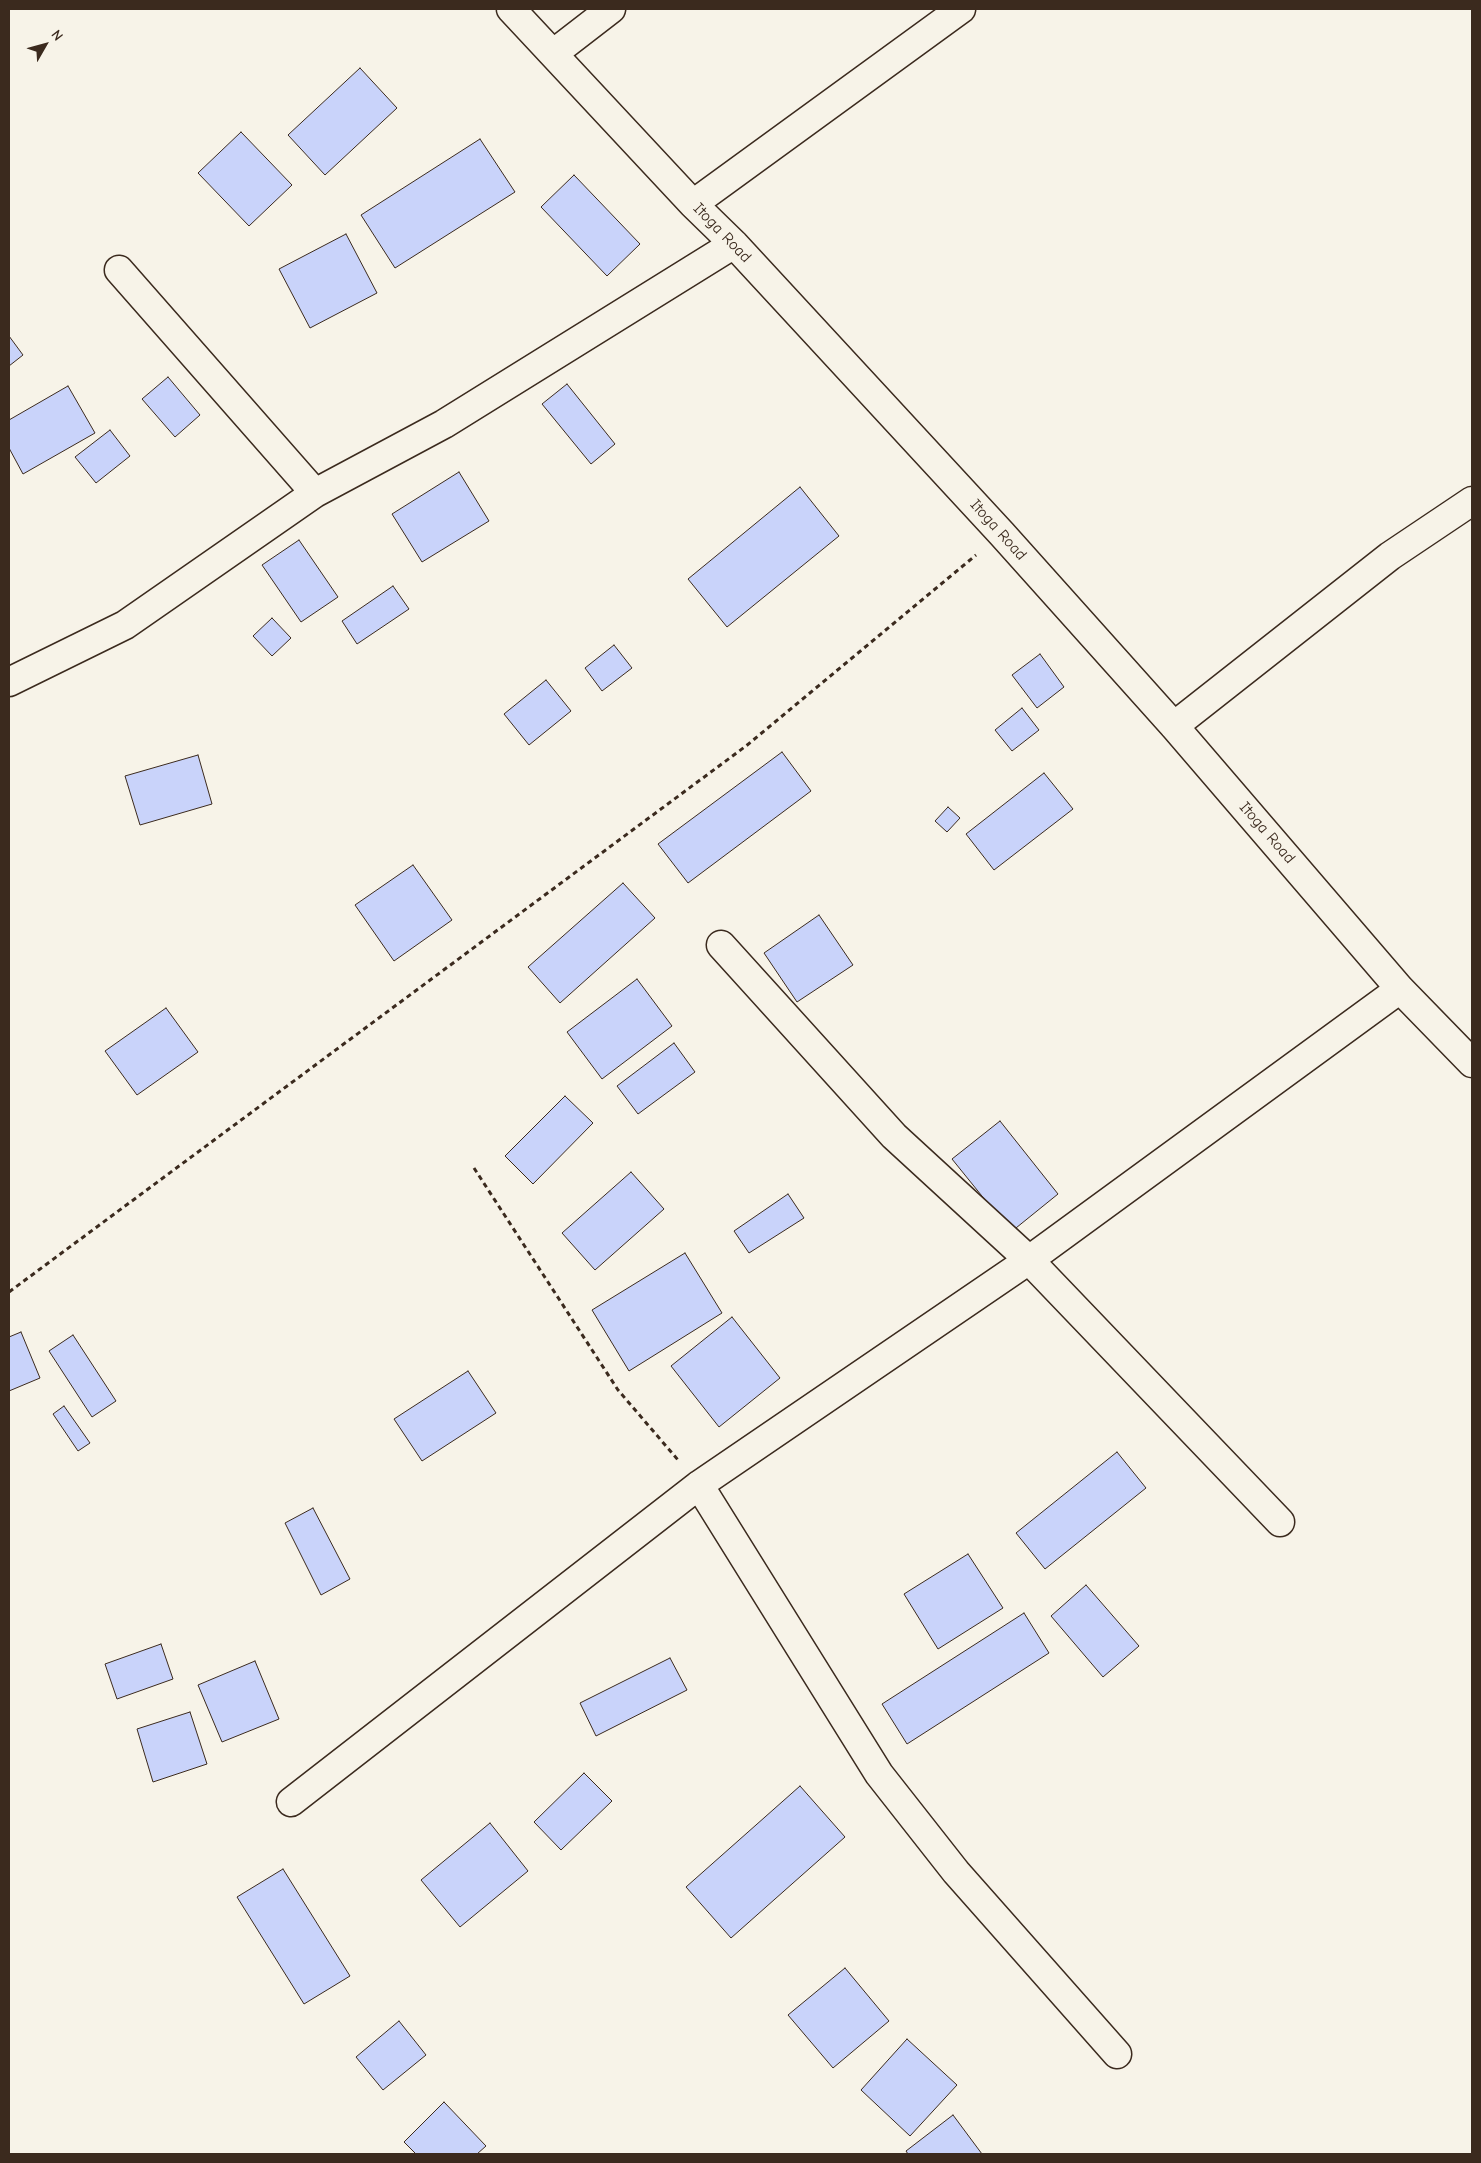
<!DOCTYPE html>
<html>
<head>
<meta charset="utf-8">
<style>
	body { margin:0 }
	#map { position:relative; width:1481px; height:2163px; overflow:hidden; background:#f7f3e8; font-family:"Comic Neue",sans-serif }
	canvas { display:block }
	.frame { position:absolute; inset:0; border:10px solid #3b2a1e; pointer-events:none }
	.north { position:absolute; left:20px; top:20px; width:50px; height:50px; -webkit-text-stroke:4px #f7f3e8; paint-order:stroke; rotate:52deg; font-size:14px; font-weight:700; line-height:20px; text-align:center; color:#3b2a1e }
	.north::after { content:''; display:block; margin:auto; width:18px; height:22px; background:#3b2a1e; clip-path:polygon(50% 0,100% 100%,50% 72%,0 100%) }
</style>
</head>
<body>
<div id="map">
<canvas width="1481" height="2163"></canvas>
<div class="frame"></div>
<div class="north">N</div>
</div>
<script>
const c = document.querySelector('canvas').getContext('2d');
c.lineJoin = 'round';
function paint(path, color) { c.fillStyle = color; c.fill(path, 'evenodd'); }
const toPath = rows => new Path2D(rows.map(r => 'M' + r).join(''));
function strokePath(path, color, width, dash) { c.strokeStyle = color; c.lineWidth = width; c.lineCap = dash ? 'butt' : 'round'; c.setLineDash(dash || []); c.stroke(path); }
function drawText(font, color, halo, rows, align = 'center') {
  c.font = font + ' "Comic Neue",sans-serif'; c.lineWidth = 4.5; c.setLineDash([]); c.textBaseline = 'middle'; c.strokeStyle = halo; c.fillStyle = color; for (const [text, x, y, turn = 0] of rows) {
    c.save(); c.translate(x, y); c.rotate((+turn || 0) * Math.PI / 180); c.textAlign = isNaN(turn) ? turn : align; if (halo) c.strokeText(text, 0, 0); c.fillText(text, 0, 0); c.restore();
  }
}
const building = toPath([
	[360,68,397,108,325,175,288,135,360,68],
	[241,132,292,185,249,226,198,173,241,132],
	[480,139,515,192,395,268,361,215,480,139],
	[574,175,640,244,607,276,541,207,574,175],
	[346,234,377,293,310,328,279,269,346,234],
	[9,336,23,355,9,366,9,336],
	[168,377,200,415,175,437,142,399,168,377],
	[567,384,615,444,591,464,542,404,567,384],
	[68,386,95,433,23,474,9,448,9,420,68,386],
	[110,430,130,456,96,483,75,457,110,430],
	[459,472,489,521,422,562,392,514,459,472],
	[800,487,839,536,727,627,688,579,800,487],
	[299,540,338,597,301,622,262,565,299,540],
	[393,586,409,609,357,644,342,621,393,586],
	[272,618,291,638,272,656,253,636,272,618],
	[614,645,632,668,602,691,585,668,614,645],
	[1040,654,1064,687,1037,708,1012,675,1040,654],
	[546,680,571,711,529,745,504,714,546,680],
	[1022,708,1039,730,1012,751,995,730,1022,708],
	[782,752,811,791,688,883,658,844,782,752],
	[198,755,212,804,140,825,125,776,198,755],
	[1044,773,1073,809,994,870,966,834,1044,773],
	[948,807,960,818,947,832,935,821,948,807],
	[413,865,452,920,394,961,355,905,413,865],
	[623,883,655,918,560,1003,528,967,623,883],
	[819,915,853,965,797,1002,764,953,819,915],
	[637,979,672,1026,602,1079,567,1032,637,979],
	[166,1008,198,1052,137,1095,105,1051,166,1008],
	[674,1043,695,1072,638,1114,617,1086,674,1043],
	[565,1096,593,1123,533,1184,505,1156,565,1096],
	[1000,1121,1058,1194,1011,1232,952,1159,1000,1121],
	[631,1172,664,1209,595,1270,562,1233,631,1172],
	[788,1194,804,1218,749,1253,734,1231,788,1194],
	[685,1253,722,1313,629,1371,592,1310,685,1253],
	[732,1317,780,1378,719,1427,671,1366,732,1317],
	[21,1332,40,1378,9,1391,9,1337,21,1332],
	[73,1335,116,1401,92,1417,49,1351,73,1335],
	[468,1371,496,1413,422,1461,394,1419,468,1371],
	[64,1406,90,1443,78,1451,53,1414,64,1406],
	[1117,1452,1146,1488,1045,1569,1016,1533,1117,1452],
	[313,1508,350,1579,321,1595,285,1523,313,1508],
	[968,1554,1003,1608,938,1649,904,1594,968,1554],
	[1086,1585,1139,1646,1103,1677,1051,1616,1086,1585],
	[1024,1613,1049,1653,907,1744,882,1704,1024,1613],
	[161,1644,173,1679,117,1699,105,1664,161,1644],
	[670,1658,687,1690,596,1736,580,1703,670,1658],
	[255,1661,279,1719,222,1742,198,1685,255,1661],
	[190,1712,207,1764,153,1782,137,1729,190,1712],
	[584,1773,612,1801,561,1850,534,1822,584,1773],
	[800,1786,845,1837,731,1938,686,1887,800,1786],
	[490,1823,528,1871,460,1927,421,1880,490,1823],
	[283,1869,350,1976,304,2004,237,1897,283,1869],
	[845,1968,889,2021,833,2068,788,2015,845,1968],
	[399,2021,426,2055,383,2090,356,2057,399,2021],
	[907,2039,957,2085,910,2136,861,2090,907,2039],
	[444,2102,486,2146,477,2154,416,2154,404,2142,444,2102],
	[953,2115,982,2154,908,2154,906,2151,953,2115]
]);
const path = toPath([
	[474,1168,618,1390,678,1460],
	[9,1292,746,746,976,555]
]);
const street = toPath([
	[511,9,693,204,734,244,1002,534,1174,726,1400,989,1472,1063],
	[554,53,611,9],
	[693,204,961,9],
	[119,270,315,493],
	[9,682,125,625,315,493,444,424,734,244],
	[1174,726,1390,556,1472,501],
	[721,945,894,1136,1029,1260,1280,1522],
	[699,1485,879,1774,956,1872,1117,2054],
	[291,1802,699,1485,1029,1260,1400,989]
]);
const streetNames = [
	["Itoga Road",722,233,46],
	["Itoga Road",998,530,48],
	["Itoga Road",1267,833,49]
];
paint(building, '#c9d3fa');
strokePath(building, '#3b2a1e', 1);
strokePath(street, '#3b2a1e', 31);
strokePath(path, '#3b2a1e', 3, [5, 4]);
strokePath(street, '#f7f3e8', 28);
drawText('16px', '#3b2a1e', '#f7f3e8', streetNames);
</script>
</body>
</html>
